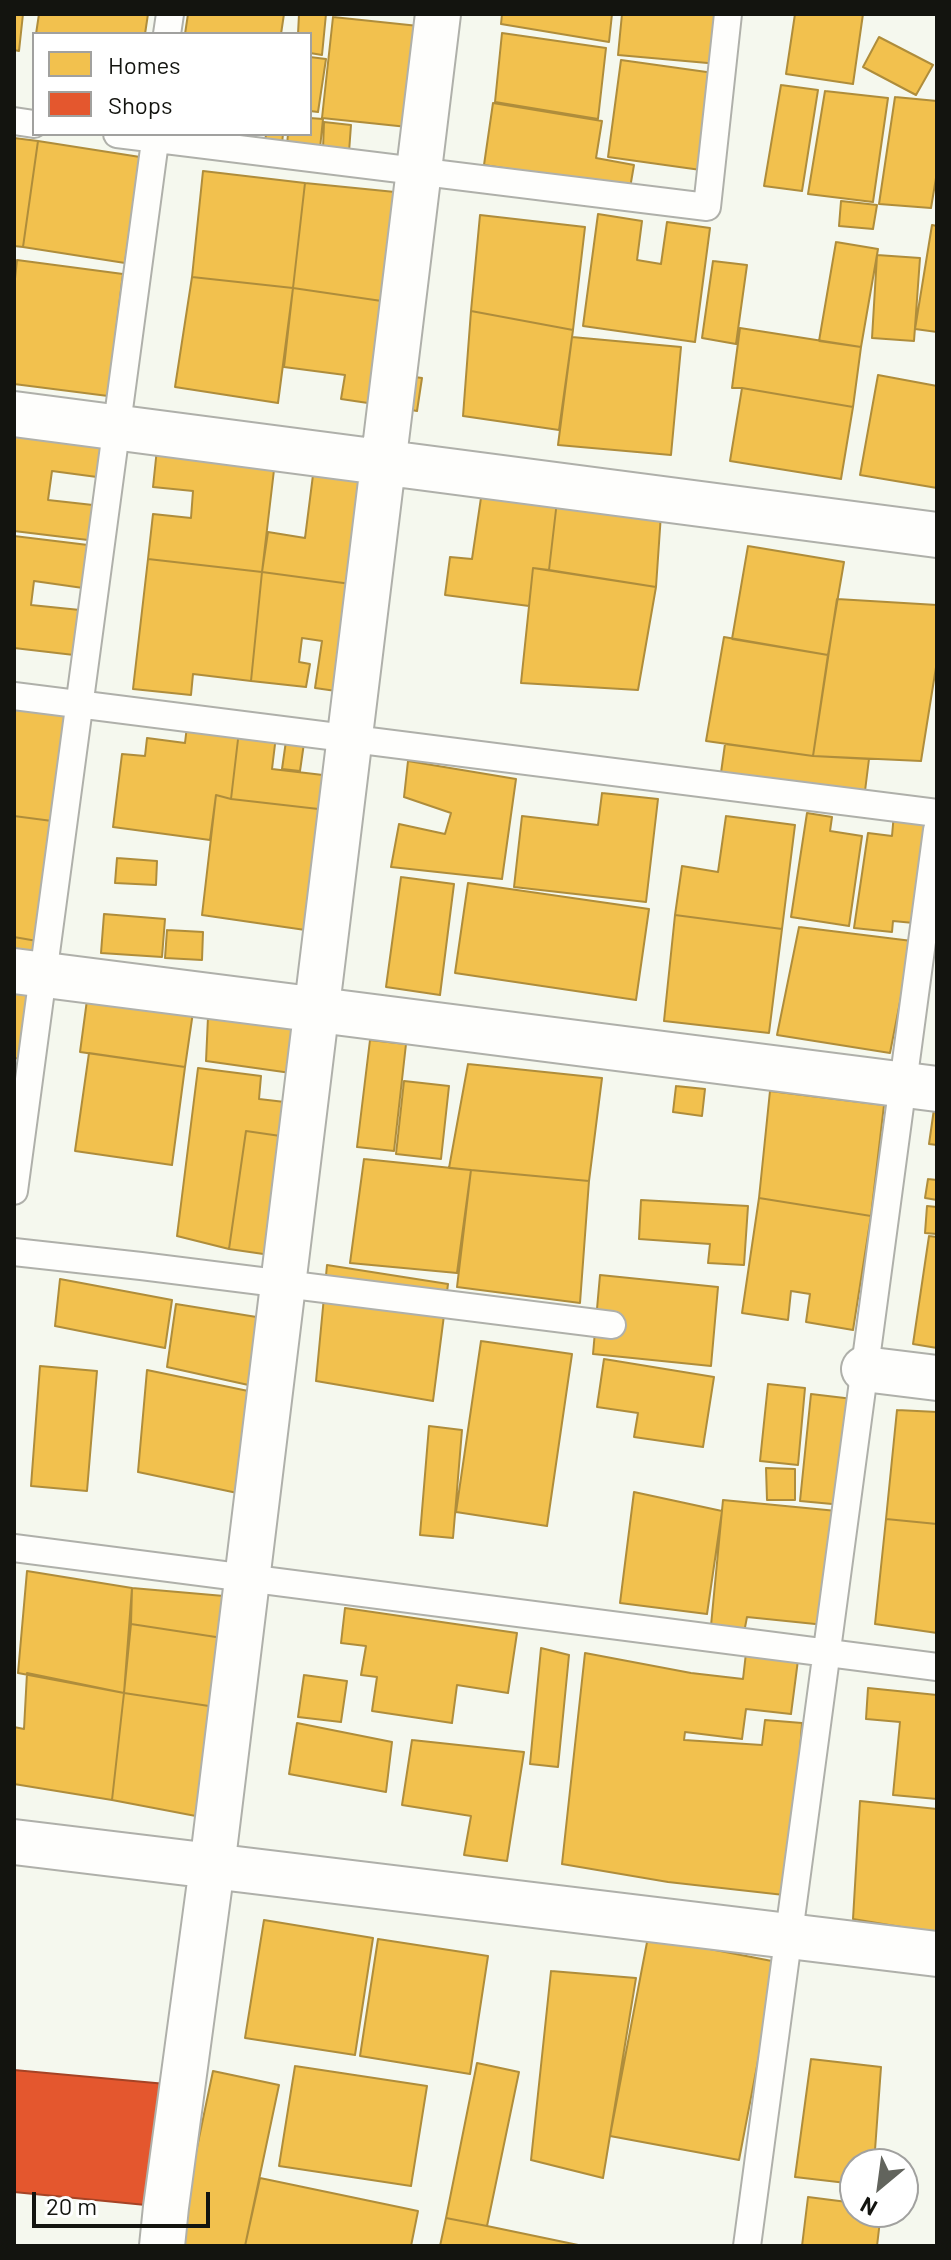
<!DOCTYPE html>
<html>
<head>
<meta charset="utf-8">
<style>
	body { margin:0 }
	#map { position:relative; width:951px; height:2260px; overflow:hidden; background:#f5f8ee; font-family:Barlow,sans-serif }
	canvas { display:block }
	.frame { position:absolute; inset:0; border:16px solid #13140f; pointer-events:none }
	.legend { position:absolute; left:32px; top:32px; width:280px; height:104px; box-sizing:border-box; background:#fff; border:2px solid #a1a19f; margin:0; padding:10px 14px; list-style:none; font-size:24px; color:#13140f }
	.legend li { display:flex; align-items:center; gap:16px; height:40px }
	.legend b { width:40px; border:2px solid #a1a19f }
	.north { position:absolute; left:839px; top:2148px; width:80px; height:80px; box-sizing:border-box; background:#fff; border:2px solid #a1a19f; border-radius:50%; rotate:209deg; font-size:22px; font-weight:700; line-height:32px; text-align:center; color:#13140f }
	.north::after { content:''; display:block; margin:auto; width:28px; height:36px; background:#62645d; clip-path:polygon(50% 0,100% 100%,50% 72%,0 100%) }
	.scale { position:absolute; left:32px; top:2192px; width:178px; height:36px; box-sizing:border-box; border:4px solid #13140f; border-top:0; padding-left:10px; font-size:24px; line-height:28px; white-space:nowrap; color:#13140f; -webkit-text-stroke:6px #fff; paint-order:stroke }
</style>
</head>
<body>
<div id="map">
<canvas width="951" height="2260"></canvas>
<div class="frame"></div>
<ul class="legend">
<li><b style="height:22px;background:#f2c14e"></b>Homes</li>
<li><b style="height:22px;background:#e4572e"></b>Shops</li>
</ul>
<div class="north">N</div>
<div class="scale">20 m</div>
</div>
<script>
const c = document.querySelector('canvas').getContext('2d');
c.lineJoin = 'round';
function paint(path, color) { c.fillStyle = color; c.fill(path, 'evenodd'); }
const toPath = rows => new Path2D(rows.map(r => 'M' + r).join(''));
function strokePath(path, color, width, dash) { c.strokeStyle = color; c.lineWidth = width; c.lineCap = dash ? 'butt' : 'round'; c.setLineDash(dash || []); c.stroke(path); }
const homes = toPath([
	[14,14,23,14,19,51,14,50,14,14],
	[39,14,148,14,145,34,36,34,39,14],
	[188,14,284,14,281,34,185,34,188,14],
	[299,14,326,14,322,55,310,53,310,34,298,34,299,14],
	[502,14,612,14,609,42,501,24,502,14],
	[622,14,735,14,730,65,618,55,622,14],
	[795,14,863,14,853,84,786,74,795,14],
	[333,17,447,29,436,130,322,118,333,17],
	[502,33,606,48,598,119,495,102,502,33],
	[879,37,933,65,916,95,863,67,879,37],
	[310,57,326,59,318,112,310,111,310,57],
	[621,60,728,75,715,172,608,157,621,60],
	[781,85,818,90,802,191,764,186,781,85],
	[825,91,888,98,873,202,808,194,825,91],
	[895,97,937,101,937,172,931,208,879,204,895,97],
	[493,103,602,121,596,158,634,165,630,188,484,165,493,103],
	[310,118,323,119,318,168,285,165,288,134,310,134,310,118],
	[324,122,351,125,349,152,323,149,324,122],
	[266,134,283,134,280,163,263,160,266,134],
	[14,138,38,141,23,247,14,246,14,138],
	[38,141,140,157,125,263,23,247,38,141],
	[203,171,305,183,293,288,192,277,203,171],
	[305,183,415,194,402,304,293,288,305,183],
	[841,201,877,205,873,229,839,226,841,201],
	[598,214,642,221,637,260,661,264,667,222,710,228,695,342,583,326,598,214],
	[480,215,585,227,573,330,471,311,480,215],
	[932,225,937,226,937,332,915,329,932,225],
	[836,242,878,249,861,347,819,341,836,242],
	[877,255,920,258,914,341,872,338,877,255],
	[17,260,123,274,108,396,14,384,14,288,17,260],
	[713,261,747,265,736,344,702,338,713,261],
	[192,277,293,288,278,403,175,387,192,277],
	[293,288,402,304,388,406,341,399,345,375,284,367,293,288],
	[471,311,573,330,559,430,463,416,471,311],
	[740,328,861,347,853,407,742,388,732,388,740,328],
	[572,337,681,347,671,455,558,445,572,337],
	[400,375,422,378,417,411,395,407,400,375],
	[878,375,937,386,937,488,860,475,878,375],
	[742,388,853,407,841,479,730,461,742,388],
	[14,415,103,427,97,477,52,471,48,500,93,505,88,540,14,531,14,415],
	[158,439,276,453,262,572,148,559,153,514,191,518,193,491,153,487,158,439],
	[313,475,387,485,373,587,262,572,268,532,305,538,313,475],
	[482,491,557,501,549,570,533,568,529,606,445,595,450,557,472,559,482,491],
	[557,501,661,514,656,587,549,570,557,501],
	[14,536,88,545,83,588,34,581,31,605,80,610,74,655,14,648,14,536],
	[748,546,844,562,828,655,732,639,748,546],
	[148,559,262,572,251,681,193,674,191,695,133,689,148,559],
	[533,568,656,587,638,690,521,683,533,568],
	[262,572,373,587,357,694,315,688,322,641,302,638,299,662,310,664,306,687,251,681,262,572],
	[837,599,937,605,937,661,921,761,813,756,837,599],
	[724,637,828,655,813,756,706,741,724,637],
	[14,703,67,710,52,821,14,816,14,703],
	[187,726,239,731,231,799,216,795,210,840,113,827,122,754,145,756,147,738,185,743,187,726],
	[239,731,276,736,272,769,340,777,336,811,231,799,239,731],
	[287,734,305,736,300,771,282,769,287,734],
	[725,744,813,756,869,759,865,791,720,780,725,744],
	[408,761,516,779,502,879,391,867,399,824,445,834,451,813,404,797,408,761],
	[602,793,658,799,646,902,514,887,522,816,598,825,602,793],
	[216,795,231,799,336,811,319,932,202,915,216,795],
	[807,813,832,817,830,831,862,836,849,926,791,917,807,813],
	[894,813,931,820,924,924,893,921,892,932,854,928,868,833,892,836,894,813],
	[14,816,52,821,37,941,14,937,14,816],
	[726,816,795,825,782,929,675,915,682,866,718,872,726,816],
	[117,858,157,861,156,885,115,883,117,858],
	[401,877,454,884,440,995,386,987,401,877],
	[468,883,649,909,636,1000,455,973,468,883],
	[104,914,165,919,162,957,101,953,104,914],
	[675,915,782,929,769,1033,664,1021,675,915],
	[799,927,912,941,890,1053,777,1035,799,927],
	[167,930,203,932,202,960,165,958,167,930],
	[14,937,37,941,21,1059,14,1058,14,937],
	[87,1000,193,1012,185,1067,80,1052,87,1000],
	[208,1017,315,1032,312,1076,206,1061,208,1017],
	[370,1040,406,1044,394,1151,357,1147,370,1040],
	[89,1053,185,1067,172,1165,75,1151,89,1053],
	[468,1064,602,1078,589,1181,449,1168,468,1064],
	[198,1068,261,1076,259,1099,302,1104,301,1139,246,1131,229,1249,177,1236,198,1068],
	[404,1081,449,1086,441,1159,396,1154,404,1081],
	[676,1086,705,1089,702,1116,673,1112,676,1086],
	[770,1091,884,1105,871,1216,759,1198,770,1091],
	[934,1109,937,1110,937,1145,929,1144,934,1109],
	[246,1131,301,1139,284,1257,229,1249,246,1131],
	[364,1159,471,1170,457,1273,350,1263,364,1159],
	[471,1170,589,1181,580,1303,457,1287,471,1170],
	[928,1179,937,1180,937,1200,925,1198,928,1179],
	[759,1198,871,1216,853,1330,806,1322,810,1294,791,1291,788,1320,742,1313,759,1198],
	[641,1200,748,1206,744,1265,708,1263,710,1244,639,1239,641,1200],
	[927,1206,937,1207,937,1234,925,1233,927,1206],
	[929,1236,937,1237,937,1348,913,1344,929,1236],
	[327,1265,448,1284,433,1401,316,1381,327,1265],
	[600,1275,718,1287,711,1366,593,1354,600,1275],
	[60,1279,172,1300,165,1348,55,1326,60,1279],
	[176,1304,269,1319,262,1388,167,1367,176,1304],
	[481,1341,572,1354,547,1526,456,1512,481,1341],
	[604,1359,714,1377,703,1447,634,1437,638,1413,597,1407,604,1359],
	[40,1366,97,1371,87,1491,31,1486,40,1366],
	[147,1370,253,1392,242,1494,138,1472,147,1370],
	[768,1384,805,1388,798,1465,760,1461,768,1384],
	[811,1394,853,1399,843,1505,800,1501,811,1394],
	[897,1410,937,1412,937,1524,886,1519,897,1410],
	[429,1426,462,1430,453,1538,420,1535,429,1426],
	[766,1468,795,1469,795,1500,767,1500,766,1468],
	[634,1492,722,1511,707,1614,620,1603,634,1492],
	[723,1500,837,1511,825,1625,747,1617,742,1643,710,1636,723,1500],
	[886,1519,937,1524,937,1633,875,1624,886,1519],
	[27,1571,132,1588,124,1693,18,1673,27,1571],
	[132,1588,247,1598,242,1641,131,1624,132,1588],
	[345,1608,517,1633,508,1693,457,1685,452,1723,372,1711,377,1677,361,1675,366,1646,341,1643,345,1608],
	[131,1624,242,1641,235,1710,124,1693,131,1624],
	[541,1648,569,1655,558,1767,530,1764,541,1648],
	[585,1653,691,1673,743,1679,746,1653,798,1660,791,1714,746,1709,742,1739,685,1732,684,1740,762,1745,765,1720,802,1723,798,1780,784,1895,668,1882,562,1864,585,1653],
	[27,1673,124,1693,112,1800,14,1784,14,1727,24,1729,27,1673],
	[304,1675,347,1681,341,1722,298,1717,304,1675],
	[868,1688,937,1695,937,1799,893,1795,900,1722,866,1719,868,1688],
	[124,1693,235,1710,222,1821,112,1800,124,1693],
	[297,1723,392,1742,386,1792,289,1774,297,1723],
	[412,1740,524,1752,507,1861,464,1855,471,1816,402,1805,412,1740],
	[860,1801,937,1809,937,1933,853,1919,860,1801],
	[264,1920,373,1938,355,2055,245,2038,264,1920],
	[648,1937,777,1962,739,2160,610,2136,648,1937],
	[378,1939,488,1956,470,2074,360,2056,378,1939],
	[551,1971,636,1978,603,2178,531,2160,551,1971],
	[811,2059,881,2067,874,2164,855,2164,855,2184,795,2177,811,2059],
	[477,2063,519,2072,487,2226,446,2218,477,2063],
	[295,2066,427,2086,411,2186,279,2166,295,2066],
	[213,2071,279,2085,245,2246,191,2246,177,2243,213,2071],
	[260,2178,418,2211,411,2246,245,2246,260,2178],
	[808,2197,855,2203,855,2212,881,2212,877,2246,802,2246,808,2197],
	[446,2218,487,2226,583,2246,440,2246,446,2218]
]);
const shops = toPath([
	[14,2070,177,2085,166,2207,14,2192,14,2070]
]);
const service = toPath([
	[167,34,170,14],
	[14,121,34,124],
	[117,134,707,207,728,14],
	[14,696,937,813],
	[14,1191,156,134],
	[14,1252,141,1266,612,1325],
	[14,1548,937,1667],
	[747,2246,937,830]
]);
const minor = toPath([
	[14,414,937,535],
	[14,971,937,1089],
	[864,1369,937,1378],
	[14,1842,937,1954],
	[162,2246,166,2207,212,1867,438,14]
]);
paint(homes, '#f2c14e');
strokePath(homes, '#af8d3b', 2);
paint(shops, '#e4572e');
strokePath(shops, '#a54325', 2);
strokePath(service, '#afb0aa', 30);
strokePath(minor, '#afb0aa', 48);
strokePath(service, '#fefefc', 26);
strokePath(minor, '#fefefc', 44);
</script>
</body>
</html>
